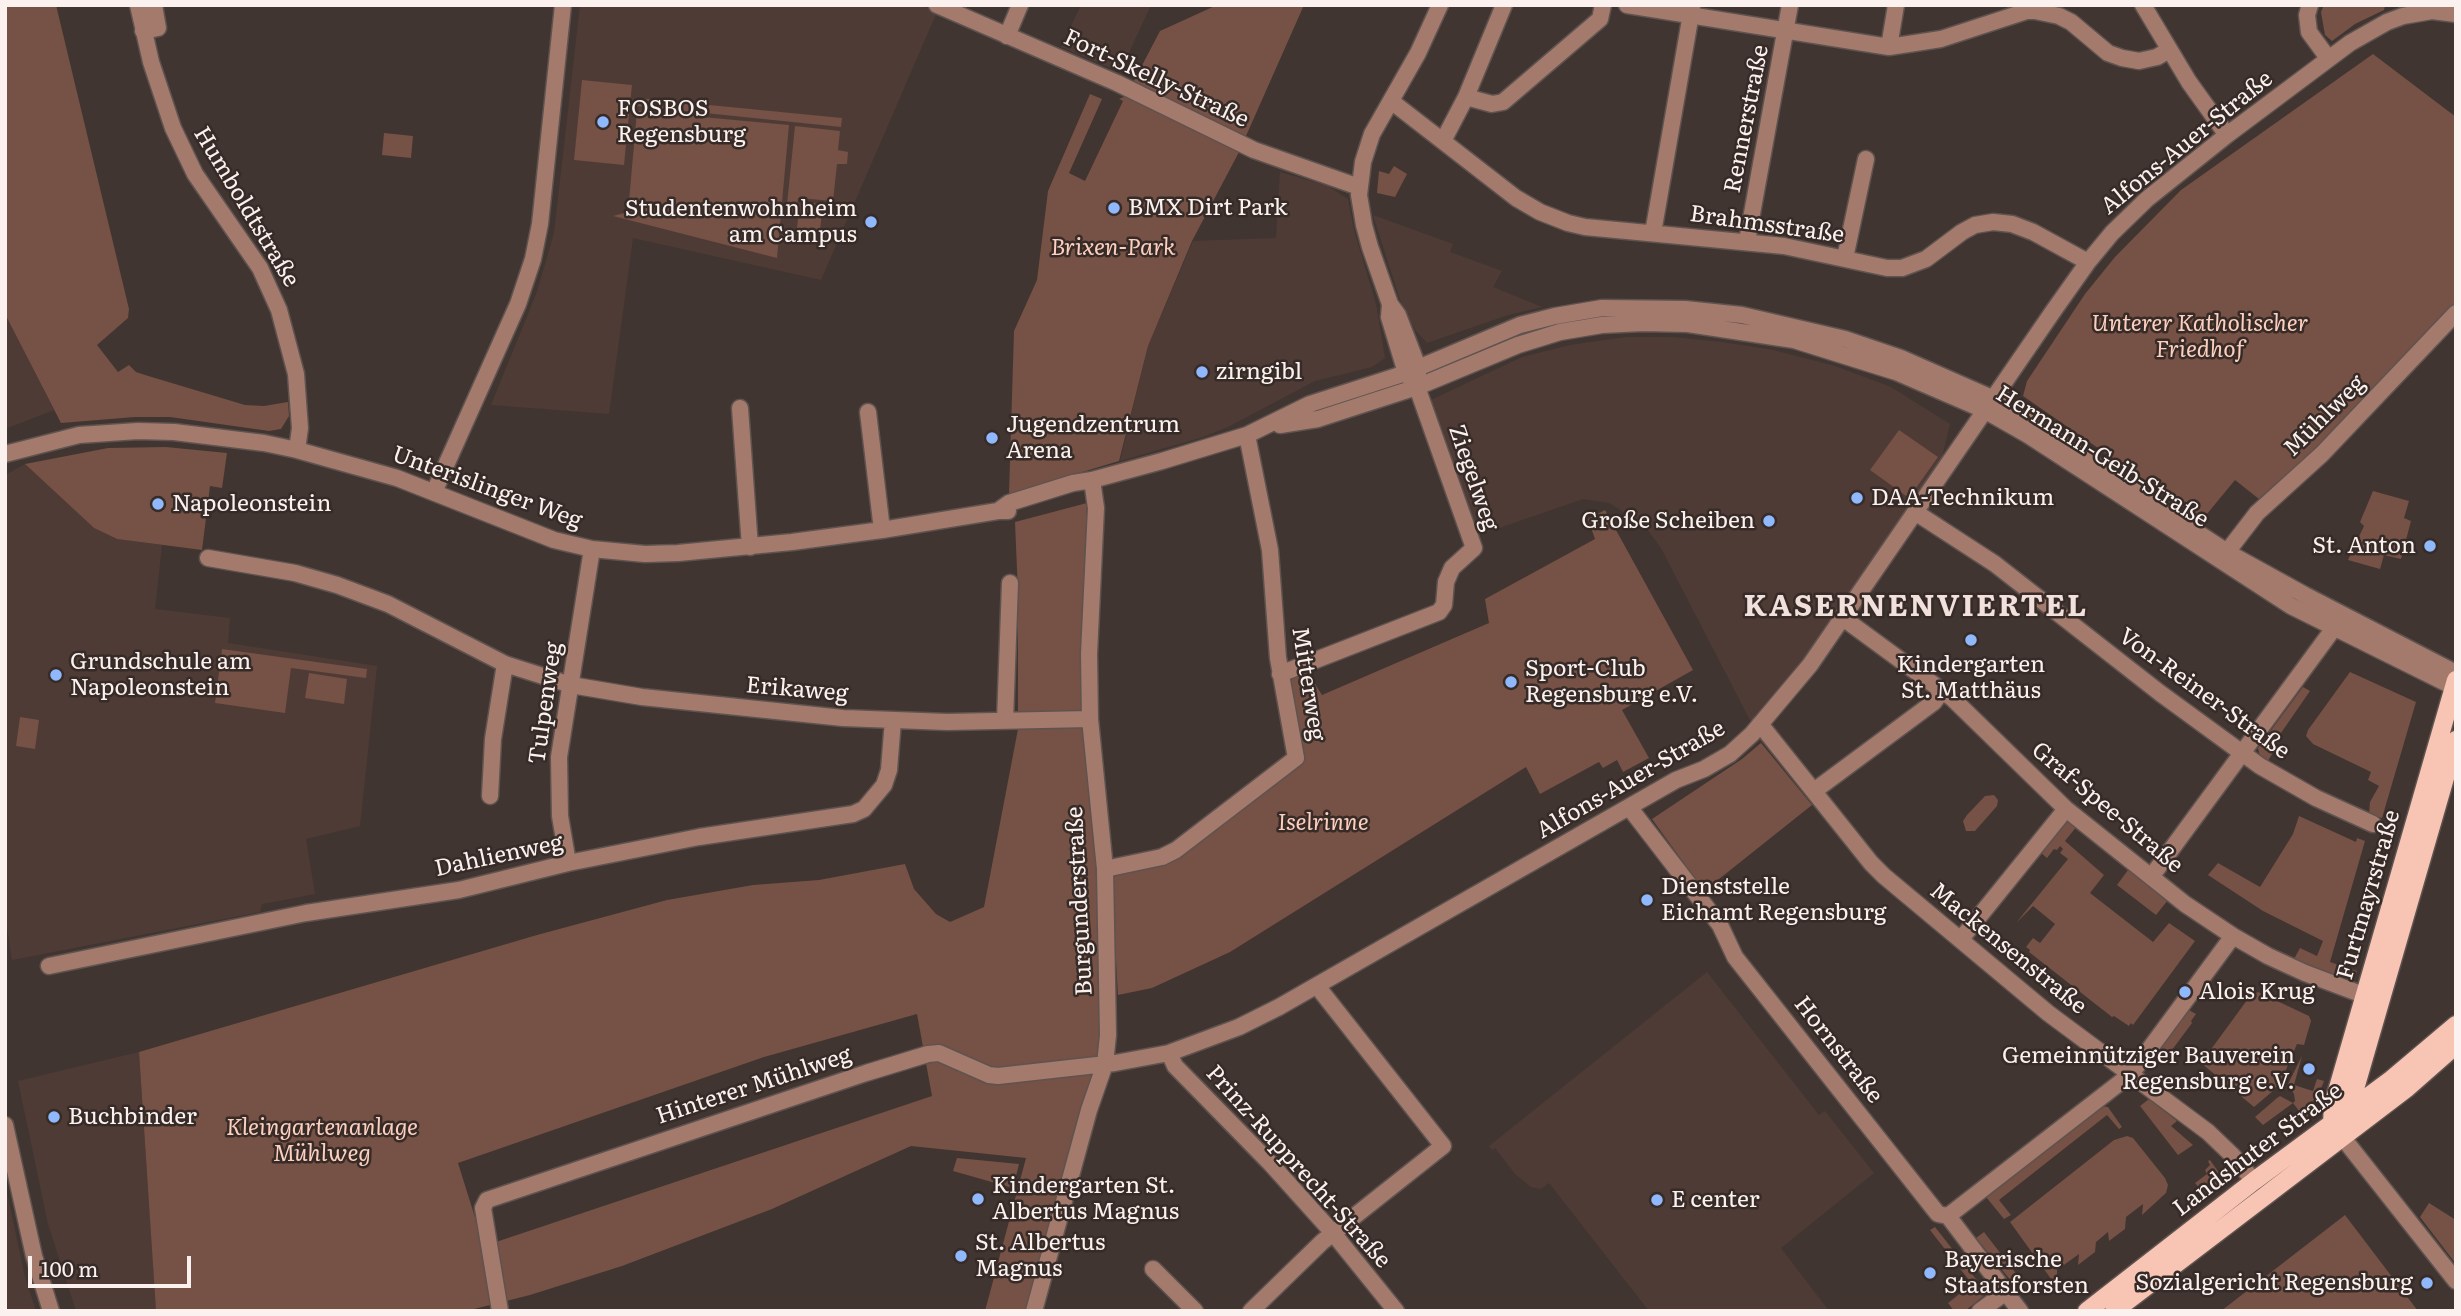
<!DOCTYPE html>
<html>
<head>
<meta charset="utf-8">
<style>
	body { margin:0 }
	#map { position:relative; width:2461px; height:1316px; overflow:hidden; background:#413531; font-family:Literata,serif }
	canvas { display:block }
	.frame { position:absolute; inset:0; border:7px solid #fbf2f0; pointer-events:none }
	.scale { position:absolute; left:28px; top:1256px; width:163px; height:32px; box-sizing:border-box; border:4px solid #fbf2f0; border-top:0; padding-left:9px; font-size:21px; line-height:24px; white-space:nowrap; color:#fbf2f0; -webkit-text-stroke:5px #372b27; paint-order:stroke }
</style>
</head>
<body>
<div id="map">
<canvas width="2461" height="1316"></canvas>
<div class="frame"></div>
<div class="scale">100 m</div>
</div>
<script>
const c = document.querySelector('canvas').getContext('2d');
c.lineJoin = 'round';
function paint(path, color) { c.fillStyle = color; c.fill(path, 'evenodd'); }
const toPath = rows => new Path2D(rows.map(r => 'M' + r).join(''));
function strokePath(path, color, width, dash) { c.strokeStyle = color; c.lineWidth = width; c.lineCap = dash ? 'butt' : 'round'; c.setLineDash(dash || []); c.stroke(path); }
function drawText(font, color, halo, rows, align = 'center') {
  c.font = font + ' Literata,serif'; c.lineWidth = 5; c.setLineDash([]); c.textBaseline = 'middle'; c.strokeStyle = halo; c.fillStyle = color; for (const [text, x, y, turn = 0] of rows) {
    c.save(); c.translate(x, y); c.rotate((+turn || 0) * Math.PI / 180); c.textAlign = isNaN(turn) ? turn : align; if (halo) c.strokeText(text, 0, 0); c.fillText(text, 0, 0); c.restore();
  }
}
const built = toPath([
	[580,5,921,5,937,12,821,280,633,238,609,414,491,405,537,292,554,233],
	[1081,5,1151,5,1120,72,1061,47],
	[1280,172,1328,186,1348,199,1354,230,1376,304,1385,358,1372,367,1315,381,1228,427,1203,437,1120,461,1148,346,1193,241,1276,238],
	[1373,215,1453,244,1450,252,1502,271,1493,287,1542,307,1508,315,1427,343,1416,331,1403,309],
	[5,314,54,410,5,429],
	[1626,337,1673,337,1722,342,1773,350,1835,366,1891,387,1950,424,1941,461,1779,699,1753,726,1661,548,1644,525,1609,503,1583,499,1479,535,1431,400,1522,357,1570,345],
	[25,464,94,528,117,539,162,545,155,609,230,618,228,643,377,666,360,826,306,839,315,894,262,904,260,912,12,960,5,914,5,475],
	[1707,972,1819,1115,1825,1111,1874,1173,1781,1248,1829,1311,1649,1311,1549,1183,1541,1189,1531,1187,1515,1174,1495,1148,1492,1150,1489,1146],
	[139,1052,156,1311,76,1311,48,1224,18,1081],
	[5,1183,25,1277,36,1311,5,1311]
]);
const green = toPath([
	[5,5,56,5,129,309,128,318,97,345,118,372,129,365,136,372,145,375,245,405,264,406,288,402,289,416,281,429,269,431,170,417,135,417,61,423,5,314],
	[1217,5,1304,5,1238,154,1192,241,1148,346,1119,461,1009,494,1014,331,1037,280,1048,191,1090,94,1102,99,1069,173,1085,181,1123,101,1119,99,1126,96,1160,31],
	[2324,5,2385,5,2384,10,2355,24,2332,41,2325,35,2321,12],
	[2373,54,2456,117,2456,305,2317,451,2259,499,2235,480,2202,520,2023,396,2027,381,2085,294,2115,257,2181,190],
	[582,80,632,85,624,165,574,160],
	[638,98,842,118,841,127,637,106],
	[637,111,789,125,777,258,613,216,628,212],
	[795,126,840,131,838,150,848,152,847,164,837,164,833,201,798,198,796,215,786,214],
	[384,133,413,136,411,158,382,155],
	[1394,166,1407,174,1395,197,1377,193,1379,171,1389,174],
	[800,202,823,204,819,239,796,236],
	[1899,430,1938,457,1909,498,1870,470],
	[166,447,227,453,222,488,210,486,202,550,117,539,94,528,25,464,108,448],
	[2373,491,2409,501,2404,518,2411,521,2401,559,2384,555,2380,569,2348,560,2364,526,2360,522],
	[1087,503,1081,660,1082,707,1098,875,1103,1011,1099,1054,1027,1311,985,1311,1026,1158,911,1146,772,1209,622,1266,530,1295,466,1311,156,1311,139,1052,537,935,667,900,753,885,819,880,905,864,914,889,936,914,950,922,984,907,1018,729,1018,593,1015,522],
	[917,1014,932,1096,484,1246,458,1163,764,1057],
	[1605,510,1693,670,1622,710,1649,758,1623,772,1617,760,1603,768,1599,762,1540,794,1526,767,1230,952,1152,988,1118,995,1111,875,1177,856,1304,761,1290,681,1296,676,1307,671,1322,695,1489,623,1485,599,1595,539,1588,519],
	[222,649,367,669,366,678,291,668,285,713,215,703],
	[2350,672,2416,702,2382,818,2369,814,2370,802,2379,786,2368,780,2371,772,2313,744,2306,736,2308,730],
	[309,673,347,679,344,704,305,698],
	[2303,687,2310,691,2272,746,2275,749,2268,761,2278,767,2277,769,2260,757,2258,748],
	[20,717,39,720,35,749,16,746],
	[1761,743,1812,805,1704,891,1652,819,1742,759],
	[1994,795,1998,800,1997,806,1975,831,1966,831,1963,821,1967,815,1985,796],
	[2299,816,2356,842,2357,838,2365,841,2330,962,2357,971,2352,982,2294,959,2300,948,2317,956,2323,941,2263,911,2208,875,2218,863,2260,887,2293,834],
	[2068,818,2077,826,2065,841,2104,875,2090,893,2153,942,2169,923,2195,941,2133,1025,2131,1023,2129,1026,2114,1016,2112,1017,2029,952,2030,950,2026,947,2033,938,2040,943,2055,924,2033,906,2016,923,2068,859,2060,853,2063,849,2060,846,2057,850,2054,849,2047,858,2040,852],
	[2128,870,2168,900,2156,915,2117,885],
	[2258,992,2309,1016,2311,1021,2304,1045,2297,1044,2282,1079,2273,1091,2254,1107,2201,1063,2250,996],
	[2189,1010,2196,1014,2191,1021,2192,1023,2172,1050,2170,1049,2165,1054,2159,1049],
	[2302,1056,2294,1085,2313,1091,2317,1079,2324,1081,2312,1111,2305,1119,2293,1103,2263,1125,2255,1117,2277,1098,2280,1096,2293,1103,2295,1101,2294,1094,2288,1084],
	[2149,1099,2177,1121,2171,1126,2193,1145,2178,1155,2140,1106],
	[2100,1106,2108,1107,2122,1127,2119,1129,2107,1115,1999,1200,2011,1215,2004,1219,1986,1197],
	[2127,1136,2133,1138,2165,1178,2168,1185,2166,1193,2142,1215,2143,1204,2126,1217,2125,1229,2109,1241,2108,1232,2096,1242,2095,1252,2078,1265,2079,1254,2057,1270,2057,1280,2054,1283,2010,1222,2114,1140],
	[957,1158,1019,1164,1013,1188,953,1171],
	[2210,1160,2220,1174,2231,1169,2234,1175,2206,1196,2195,1183,2207,1174,2205,1170,2210,1165,2208,1161],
	[2429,1203,2456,1220,2456,1264,2420,1217],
	[2345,1215,2418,1311,2221,1311],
	[1935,1227,1987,1293,1965,1311,1954,1311,1948,1303,1972,1284,1930,1230],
	[1984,1232,2025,1285,2022,1288,2024,1291,2021,1293,1976,1238]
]);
const minor = toPath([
	[138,5,151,62,173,128,195,174,260,268,279,310,296,374,300,428,297,450],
	[937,5,1117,83,1254,150,1359,187],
	[1504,5,1466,97,1492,104,1503,102,1600,19,1603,5],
	[1627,5,1889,47,1941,39,2027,11,2035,11,2059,16,2071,22,2108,53,2122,58,2139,61,2157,57,2169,50],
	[2143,5,2189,82,2227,135],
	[2310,5,2307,15,2309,32,2328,58],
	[143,31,158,28,154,5],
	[1007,36,1020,5],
	[1889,47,1896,5],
	[1391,101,1516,198,1540,212,1568,223,1585,227,1784,246,1887,268,1902,268,1926,259,1962,232,1975,225,1993,222,2012,224,2033,232,2088,262],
	[1443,141,1466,97],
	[1653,233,1692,8],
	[1747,241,1790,5],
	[1845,258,1866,159],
	[1418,378,1418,367,1398,315,1390,304,1370,247,1364,225,1359,195,1363,162,1372,134,1418,53,1440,5],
	[740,408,750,547],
	[868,412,882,530],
	[1280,425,1318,419,1417,387,1518,345,1560,332,1602,325,1643,323,1688,324,1794,340,1896,372,1984,410,2028,435,2291,606,2454,687],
	[5,454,79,435,138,431,174,432,264,443,297,450,397,478,554,540,592,549,645,554,678,553,792,542,882,530,998,511,1008,511],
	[434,492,518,304,533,259,540,224,563,5],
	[998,511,1009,503,1073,483,1092,480,1162,461,1247,435,1310,404,1406,373,1520,325,1555,316,1602,308,1685,309,1742,315,1845,339,1901,358,1992,398,2227,552,2305,595,2456,673],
	[1915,512,1995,564,2160,693,2260,766,2316,798,2373,824],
	[2227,552,2257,513,2322,454,2456,313],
	[208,558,295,573,337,585,388,604,505,664,571,685,642,697,843,718,947,722,1090,719],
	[1843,618,1952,698,2066,809,2185,904,2233,936,2268,956,2305,973,2366,996],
	[1280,674,1439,612,1444,605,1446,582,1452,568,1474,548,1417,387,1406,373,1389,317,1390,304],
	[1005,721,1010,583],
	[1760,724,1871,863,1884,876,2048,1013,2208,1132,2232,1155,2254,1181],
	[1814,791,1934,702,1942,691],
	[490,796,493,739,505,664],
	[1629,807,1720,925,1735,957,1934,1209,1938,1214,1948,1216,2020,1311],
	[568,863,560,816,559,757,592,549],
	[1105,869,1162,857,1176,850,1296,758,1278,658,1270,550,1247,435],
	[2151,877,2334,628],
	[1961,939,2066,809],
	[49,966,306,913,459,890,568,863,699,837,853,814,864,809,884,785,889,770,893,720],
	[1169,1053,1175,1066,1270,1163,1333,1233,1396,1311],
	[5,1125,34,1256,51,1311],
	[2336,1129,2456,1281],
	[1948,1216,2131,1074,2233,936],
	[1153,1269,1195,1311],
	[500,1311,483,1208,487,1200,866,1073,928,1054,939,1053,989,1075,998,1076,1115,1063,1169,1053,1239,1027,1279,1007,1676,780,1704,769,1730,754,1752,734,1810,665,2054,310,2088,262,2112,233,2147,199,2227,135,2350,43,2387,22,2403,16,2432,11,2456,14],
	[1034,1311,1089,1110,1105,1064,1108,1035,1105,869,1090,719,1089,654,1096,508,1092,480],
	[1251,1311,1322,1242,1443,1146,1317,986],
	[1980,1311,2006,1292]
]);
const major = toPath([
	[2348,1113,2456,740],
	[2332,1123,2333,1105,2456,680],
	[2087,1311,2254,1181,2392,1079,2456,1025],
	[2114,1311,2407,1088,2456,1045]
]);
const markers = [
	[603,122,7,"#90b8fd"],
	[1114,208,7,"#90b8fd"],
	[871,222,7,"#90b8fd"],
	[1202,372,7,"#90b8fd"],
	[992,438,7,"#90b8fd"],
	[1857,498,7,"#90b8fd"],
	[158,504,7,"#90b8fd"],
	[1769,521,7,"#90b8fd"],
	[2430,546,7,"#90b8fd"],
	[1971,640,7,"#90b8fd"],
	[56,675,7,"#90b8fd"],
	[1511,682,7,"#90b8fd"],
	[1647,900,7,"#90b8fd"],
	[2185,992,7,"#90b8fd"],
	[2309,1069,7,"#90b8fd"],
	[54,1117,7,"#90b8fd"],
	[978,1199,7,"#90b8fd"],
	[1657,1200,7,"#90b8fd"],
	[961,1256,7,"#90b8fd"],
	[1930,1273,7,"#90b8fd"],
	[2427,1283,7,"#90b8fd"]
];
const streetNames = [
	["Fort-Skelly-Straße",1156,79,25],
	["Rennerstraße",1747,119,-79],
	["Alfons-Auer-Straße",2187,143,-39],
	["Humboldtstraße",246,207,59],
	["Brahmsstraße",1767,225,8],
	["Mühlweg",2325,416,-45],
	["Hermann-Geib-Straße",2102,457,32],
	["Ziegelweg",1473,478,71],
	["Unterislinger Weg",487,488,20],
	["Mitterweg",1308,684,81],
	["Erikaweg",797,690,5],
	["Von-Reiner-Straße",2204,694,36],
	["Tulpenweg",546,703,-82],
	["Alfons-Auer-Straße",1631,780,-30],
	["Graf-Spee-Straße",2107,808,40],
	["Dahlienweg",499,856,-12],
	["Furtmayrstraße",2369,895,-74],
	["Burgunderstraße",1080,901,-93],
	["Mackensenstraße",2008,949,39],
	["Hornstraße",1838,1050,52],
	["Hinterer Mühlweg",754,1086,-18],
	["Landshuter Straße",2258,1150,-37],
	["Prinz-Rupprecht-Straße",1298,1167,48]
];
const poiNames = [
	["FOSBOS",617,109],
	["Regensburg",617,135],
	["BMX Dirt Park",1128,208],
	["Studentenwohnheim",857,209,"right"],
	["am Campus",857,235,"right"],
	["zirngibl",1216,372],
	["Jugendzentrum",1006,425],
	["Arena",1006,451],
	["DAA-Technikum",1871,498],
	["Napoleonstein",172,504],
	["Große Scheiben",1755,521,"right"],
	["St. Anton",2416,546,"right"],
	["Grundschule am",70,662],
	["Napoleonstein",70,688],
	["Kindergarten",1971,665,"center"],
	["St. Matthäus",1971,691,"center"],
	["Sport-Club",1525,669],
	["Regensburg e.V.",1525,695],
	["Dienststelle",1661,887],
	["Eichamt Regensburg",1661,913],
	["Alois Krug",2199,992],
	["Gemeinnütziger Bauverein",2295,1056,"right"],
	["Regensburg e.V.",2295,1082,"right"],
	["Buchbinder",68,1117],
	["Kindergarten St.",992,1186],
	["Albertus Magnus",992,1212],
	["E center",1671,1200],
	["St. Albertus",975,1243],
	["Magnus",975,1269],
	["Bayerische",1944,1260],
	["Staatsforsten",1944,1286],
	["Sozialgericht Regensburg",2413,1283,"right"]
];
const parkNames = [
	["Brixen-Park",1113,248],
	["Unterer Katholischer",2200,324],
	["Friedhof",2200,350],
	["Iselrinne",1323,823],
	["Kleingartenanlage",322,1128],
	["Mühlweg",322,1154]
];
const districtNames = [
	["KASERNENVIERTEL",1916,607]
];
paint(built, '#4f3b35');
paint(green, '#765145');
strokePath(minor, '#5f5350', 19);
strokePath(major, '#5f5350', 21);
strokePath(minor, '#a47a6c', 16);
strokePath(major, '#f8c4b3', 18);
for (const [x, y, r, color] of markers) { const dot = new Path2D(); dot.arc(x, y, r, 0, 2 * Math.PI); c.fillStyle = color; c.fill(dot); strokePath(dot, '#372b27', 2.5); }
drawText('23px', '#fbf2f0', '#372b27', streetNames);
drawText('23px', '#fbf2f0', '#372b27', poiNames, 'left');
drawText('italic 23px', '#fdcfbf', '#372b27', parkNames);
c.letterSpacing = '2px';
drawText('bold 30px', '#f1e0db', '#372b27', districtNames);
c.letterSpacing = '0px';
</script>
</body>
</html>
